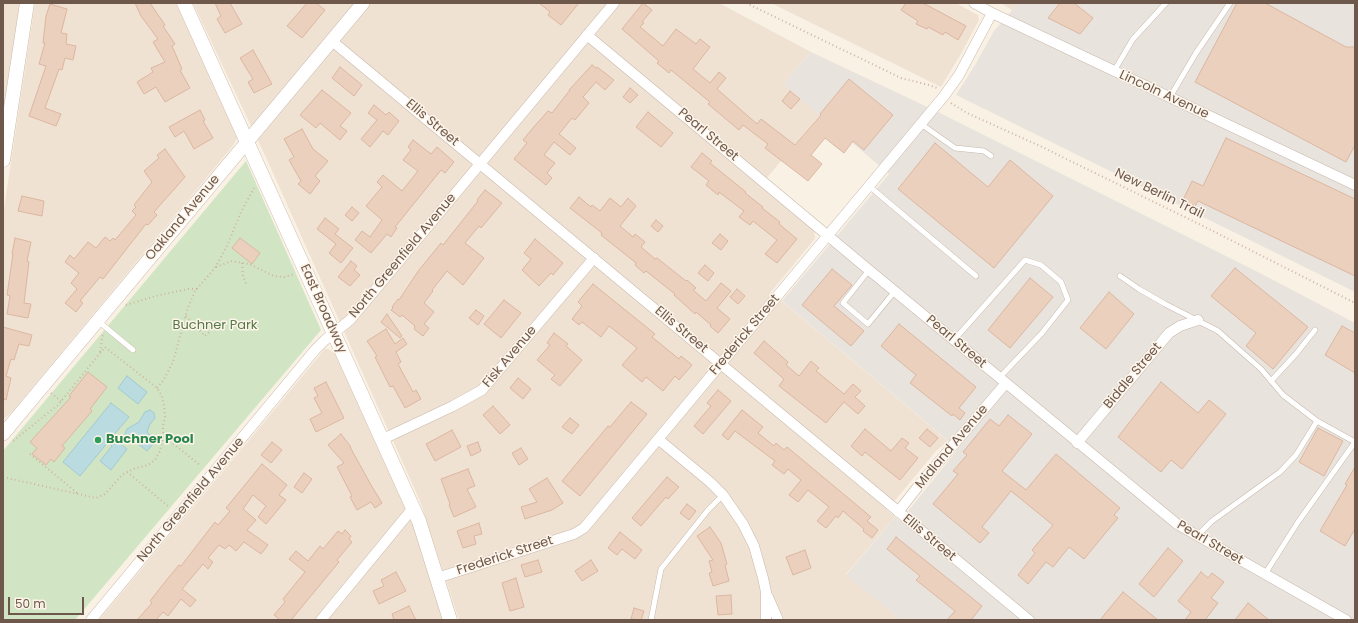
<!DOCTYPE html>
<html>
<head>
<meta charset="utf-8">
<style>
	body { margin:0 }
	#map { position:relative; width:1358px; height:623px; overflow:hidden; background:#f9f1e3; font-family:Poppins,sans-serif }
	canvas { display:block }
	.frame { position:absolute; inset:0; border:4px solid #6e584c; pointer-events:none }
	.scale { position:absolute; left:8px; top:597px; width:76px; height:18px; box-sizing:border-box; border:2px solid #6e584c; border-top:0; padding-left:5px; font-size:12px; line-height:14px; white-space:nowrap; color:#6e584c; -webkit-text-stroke:3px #fdf5e9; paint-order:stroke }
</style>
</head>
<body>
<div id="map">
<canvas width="1358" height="623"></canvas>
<div class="frame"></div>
<div class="scale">50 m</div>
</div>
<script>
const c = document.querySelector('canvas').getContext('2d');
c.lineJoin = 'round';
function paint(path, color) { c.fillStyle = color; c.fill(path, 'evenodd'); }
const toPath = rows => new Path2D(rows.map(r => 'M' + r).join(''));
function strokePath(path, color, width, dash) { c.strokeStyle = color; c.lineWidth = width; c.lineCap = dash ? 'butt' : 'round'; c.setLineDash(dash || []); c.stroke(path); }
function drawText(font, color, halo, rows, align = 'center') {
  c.font = font + ' Poppins,sans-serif'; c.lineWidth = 3; c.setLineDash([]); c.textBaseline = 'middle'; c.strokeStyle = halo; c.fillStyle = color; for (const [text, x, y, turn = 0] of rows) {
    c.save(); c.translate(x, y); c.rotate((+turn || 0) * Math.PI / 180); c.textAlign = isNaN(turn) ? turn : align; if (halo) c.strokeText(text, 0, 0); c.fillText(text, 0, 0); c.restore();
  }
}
const residential = toPath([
	[3,3,21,3,3,122],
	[35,3,176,3,237,134,238,137,232,147,12,412,3,420,3,215],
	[193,3,719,3,811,52,783,84,820,115,760,186,811,228,814,231,815,238,813,241,771,292,948,441,936,451,887,510,895,517,846,574,901,620,459,620,420,501,269,164],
	[771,3,956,3,974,13,978,15,979,20,962,52,941,87],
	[1001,3,1018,3,1012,10],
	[325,349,328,349,336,354,403,500,416,533,443,620,99,620]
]);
const industrial = toPath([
	[1018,3,1355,3,1355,292,956,95,975,65,994,31],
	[811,52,938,112,1256,271,1355,323,1355,620,901,620,846,575,895,517,900,521,958,449,782,301,889,174,783,84]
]);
const green = toPath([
	[246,161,321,330,75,620,3,620,3,451]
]);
const water = toPath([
	[127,376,147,392,138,404,118,388,127,376],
	[111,403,129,417,112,437,127,449,111,470,100,461,112,446,108,442,80,476,63,462,111,403],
	[150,410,154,413,155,418,150,424,147,432,153,438,150,441,146,439,153,444,147,451,137,443,142,436,142,435,138,436,135,439,132,441,127,439,125,434,127,429,139,422,145,412,150,410]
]);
const building = toPath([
	[135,3,150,3,165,25,163,26,175,44,172,46,182,69,180,70,190,88,165,102,156,87,144,94,137,82,153,72,151,68,165,62,153,42,158,39,141,16,135,3],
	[215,3,230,3,242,24,225,33,217,19,221,16,215,3],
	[307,3,316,3,325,10,302,38,287,26,307,3],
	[539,3,579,3,561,25,548,15,550,12,539,3],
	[643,3,652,10,642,22,644,23,640,27,663,46,676,29,696,44,700,39,710,47,693,69,710,83,719,72,726,78,717,89,757,124,761,119,795,145,821,115,820,114,849,79,893,115,864,150,853,141,844,153,825,138,811,155,822,164,808,181,765,148,768,144,743,125,739,130,708,104,710,102,693,88,671,70,669,73,657,63,659,61,622,29,643,3],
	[906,3,923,3,966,26,958,40,945,32,943,35,928,27,927,29,916,24,918,21,901,10,906,3],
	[1060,3,1074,3,1093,18,1080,34,1048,18,1060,3],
	[1237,3,1265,3,1346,47,1355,47,1355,145,1346,162,1195,82,1237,3],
	[50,4,67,9,61,33,67,34,66,44,76,46,73,60,65,58,62,70,59,69,45,108,61,114,56,126,29,116,46,66,39,64,45,43,43,43,46,16,50,4],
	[253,50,272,84,254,93,248,82,253,79,240,58,253,50],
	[592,65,596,68,597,67,614,80,605,90,596,82,583,97,589,103,575,120,572,118,559,134,576,148,570,155,554,142,544,155,555,163,547,173,552,178,546,185,514,159,527,143,523,140,532,129,548,111,552,113,570,90,569,90,592,65],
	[340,67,362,85,354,96,332,78,340,67],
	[630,88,638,95,630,103,623,97,630,88],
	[322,90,351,113,340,126,347,131,340,140,320,123,316,128,300,115,322,90],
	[790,91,800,99,791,109,782,101,790,91],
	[374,105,386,115,389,112,399,121,388,135,383,131,370,147,361,139,377,120,368,113,374,105],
	[200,110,205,120,203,121,213,138,194,149,184,131,175,137,169,127,200,110],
	[648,112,673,133,661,147,636,127,648,112],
	[302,129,313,149,328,161,315,176,320,181,310,194,298,184,301,181,289,160,294,157,284,139,302,129],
	[1226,138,1355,199,1355,276,1198,201,1195,206,1183,200,1192,181,1203,186,1226,138],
	[413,140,431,154,437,147,454,162,445,173,441,170,395,227,397,228,391,237,387,234,371,253,355,240,362,231,370,237,382,220,366,206,382,187,377,182,383,175,402,191,418,171,403,160,411,150,408,147,413,140],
	[935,143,988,187,1010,160,1053,196,994,268,898,189,935,143],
	[165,149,185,177,154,212,157,215,148,225,146,224,103,279,100,277,80,301,83,303,76,312,65,303,77,289,71,283,79,273,65,262,70,255,74,259,88,242,96,248,105,237,110,241,113,238,115,240,136,215,132,211,136,207,134,205,152,182,144,171,159,158,157,155,165,149],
	[702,153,712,161,710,163,746,192,745,193,763,207,762,208,780,222,779,224,797,239,777,263,765,254,777,240,753,221,750,225,739,217,744,211,719,192,718,195,706,185,709,181,691,167,702,153],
	[485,190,502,203,481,228,479,226,465,243,484,258,463,285,447,271,432,290,433,291,424,303,434,312,424,324,429,328,423,336,414,329,415,326,402,315,400,317,391,310,393,308,392,307,398,299,399,300,419,270,441,243,443,245,478,201,477,200,485,190],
	[22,196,44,201,42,216,18,211,22,196],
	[579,197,591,207,592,205,600,211,610,198,621,207,628,198,636,206,620,226,633,237,635,234,645,242,641,247,655,259,657,258,686,281,687,280,696,288,693,290,706,301,721,283,731,291,717,308,730,319,718,333,710,326,711,325,696,312,695,314,674,295,675,294,646,271,644,273,635,265,636,263,601,235,602,233,570,208,579,197],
	[352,207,359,213,352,221,345,215,352,207],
	[325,218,339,229,335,234,353,248,341,263,329,253,336,244,317,229,325,218],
	[656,220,663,226,658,232,651,226,656,220],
	[720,234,728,241,721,250,712,243,720,234],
	[15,238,31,242,27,261,29,262,24,303,31,304,28,318,7,314,10,296,7,295,13,254,12,254,15,238],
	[240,238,260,253,252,264,232,248,240,238],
	[535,239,563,263,553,275,551,273,539,286,522,270,531,259,524,253,535,239],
	[351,261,357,266,354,270,360,275,350,286,338,277,351,261],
	[705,265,714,273,708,281,698,273,705,265],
	[1235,268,1308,327,1273,369,1246,346,1256,333,1211,296,1235,268],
	[832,269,852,285,834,306,864,331,851,346,802,305,832,269],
	[1030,278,1053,297,1010,348,988,330,1030,278],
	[593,284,655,334,652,337,679,359,681,356,692,365,679,380,675,376,663,391,646,377,642,382,622,365,637,348,609,326,601,337,582,322,579,325,572,319,582,306,578,302,593,284],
	[737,289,745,296,738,304,730,297,737,289],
	[1109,292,1134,314,1106,349,1080,328,1109,292],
	[504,300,521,313,501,338,484,324,504,300],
	[476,310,484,316,478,325,469,318,476,310],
	[387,314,402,336,400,338,381,322,387,314],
	[899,324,976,387,959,408,965,413,960,420,953,414,952,416,910,383,916,375,881,346,899,324],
	[1342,326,1355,333,1355,373,1325,355,1342,326],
	[3,327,32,335,29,346,19,344,14,360,11,359,6,376,11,378,6,400,3,399,3,327],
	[386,329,395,344,403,338,407,344,396,352,401,362,398,364,413,392,416,390,421,399,405,408,393,386,390,387,375,357,377,356,367,341,386,329],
	[554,333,568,344,566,346,582,360,560,386,551,379,555,375,537,360,550,345,547,343,554,333],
	[764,341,788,362,786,365,799,376,811,361,819,368,816,371,844,394,853,384,861,391,855,397,865,406,858,414,844,402,826,423,779,386,784,379,754,353,764,341],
	[88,372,107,387,90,409,92,411,62,446,65,448,54,462,51,459,46,465,32,454,37,448,30,442,71,397,69,396,88,372],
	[518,378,531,389,523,399,510,388,518,378],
	[326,382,344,418,316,432,310,419,322,413,314,398,318,396,314,388,326,382],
	[1161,382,1198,413,1209,400,1226,414,1182,469,1171,460,1161,472,1118,437,1161,382],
	[718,390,731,401,703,434,694,426,711,406,707,403,718,390],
	[631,402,647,414,580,496,562,481,608,426,610,427,631,402],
	[493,406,510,425,500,434,483,415,493,406],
	[742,410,763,427,758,433,774,446,776,443,784,450,787,447,871,517,867,521,878,530,872,538,863,531,864,529,843,511,838,518,836,516,826,528,817,521,829,507,808,490,798,502,789,495,801,480,788,469,784,474,772,465,775,461,735,431,728,440,722,435,742,410],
	[1008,415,1032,434,1002,471,1026,490,1056,454,1120,508,1114,515,1118,518,1084,559,1069,547,1053,567,1046,562,1028,584,1018,575,1035,553,1032,550,1053,525,1011,491,982,527,989,533,980,543,933,504,958,474,953,471,967,455,963,452,990,419,999,426,1008,415],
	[570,418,579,425,572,434,562,427,570,418],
	[1318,428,1343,441,1324,476,1299,462,1318,428],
	[865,429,891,451,902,438,909,443,905,448,918,458,900,480,865,452,862,456,851,446,865,429],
	[927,429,938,438,930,447,919,438,927,429],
	[452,430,461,447,435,461,426,444,452,430],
	[341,434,351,447,350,447,371,485,382,503,375,508,371,502,357,510,350,497,352,496,337,467,344,463,328,445,341,434],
	[272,442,282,450,271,463,261,455,272,442],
	[478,442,481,451,471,456,467,446,478,442],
	[521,448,528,459,519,465,512,453,521,448],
	[262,464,287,485,279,495,286,500,266,524,258,517,266,506,253,495,243,509,256,520,247,530,268,545,261,554,244,542,236,551,229,545,225,549,219,545,208,558,213,562,208,569,203,564,182,589,196,600,190,607,181,599,168,616,163,612,156,620,137,620,152,603,150,601,169,577,179,565,181,566,215,522,218,525,230,511,226,508,262,464],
	[1355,467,1355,529,1345,546,1320,531,1347,485,1345,484,1355,467],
	[468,469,475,486,467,489,476,507,454,517,449,505,450,504,441,479,468,469],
	[304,473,312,479,302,493,294,487,304,473],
	[667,477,679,487,668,499,666,497,641,526,632,518,667,477],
	[547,478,563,503,552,510,525,519,521,507,537,502,529,489,547,478],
	[687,504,696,511,689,520,680,513,687,504],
	[479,523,482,534,474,536,476,544,463,548,457,531,479,523],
	[710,527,721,543,727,564,725,565,729,581,713,586,709,573,712,572,709,561,713,560,697,536,710,527],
	[345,530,351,536,349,539,352,542,337,560,339,562,291,620,280,620,274,615,285,602,283,599,305,572,289,559,296,551,308,561,320,546,323,549,338,531,342,534,345,530],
	[620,532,642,550,635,559,622,549,617,555,608,548,620,532],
	[896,537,982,606,971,620,947,620,955,611,916,580,920,576,887,549,896,537],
	[1168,548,1183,561,1154,597,1139,584,1168,548],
	[805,550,811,568,793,575,786,557,805,550],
	[538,560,542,572,525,577,521,565,538,560],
	[591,560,598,571,582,581,575,571,591,560],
	[396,572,406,591,379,604,373,591,384,586,381,580,396,572],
	[1201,572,1208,578,1212,573,1224,582,1211,598,1218,603,1205,620,1185,620,1191,612,1178,601,1201,572],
	[516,578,524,607,510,611,502,583,516,578],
	[1123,592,1158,620,1100,620,1123,592],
	[731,595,732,614,718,615,716,596,731,595],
	[1248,603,1269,620,1235,620,1248,603],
	[409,606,416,620,394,620,392,614,409,606],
	[634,608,644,611,641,620,631,619,634,608]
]);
const path = toPath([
	[746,3,901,78,929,85,937,88],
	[951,103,967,113,1040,146,1203,226,1355,303],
	[242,263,243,276,247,286],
	[216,267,232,261,249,264,274,276,284,277,295,274],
	[126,305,156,296,188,289,197,289],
	[186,316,205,336,221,321],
	[100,352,103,334],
	[157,388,163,381,173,362,187,310,195,291,215,268,227,246,241,212,254,188],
	[51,393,61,401],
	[163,437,170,441,201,466],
	[30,454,77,493],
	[127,472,168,506],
	[3,477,96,498,105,494,122,475,133,469,148,465,155,460,160,451,163,437,163,426,165,417,164,406,162,396,157,388,105,347,58,405,13,441]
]);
const service = toPath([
	[1114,71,1133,39,1166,3],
	[1170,97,1196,53,1230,3],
	[921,124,955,148,984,151,991,156],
	[869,186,976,276],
	[869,270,843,303,868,324,895,291],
	[1120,276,1139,289,1165,304,1218,331,1261,369,1283,395,1317,421,1355,442],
	[98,321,133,350],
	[954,340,1025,260,1041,265,1061,282,1068,300,1042,333,999,378],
	[1271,381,1296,354,1315,330],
	[1197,536,1212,521,1280,472,1296,455,1317,421],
	[1265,574,1298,522,1355,442],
	[651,620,661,569,708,510,723,495]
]);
const minor = toPath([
	[974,3,992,13,1355,185],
	[587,35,869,270,1177,524,1346,620],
	[332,41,1029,620],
	[383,439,453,406,482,390,594,258],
	[658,439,710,482,723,495,743,524,754,546,763,578,766,592,766,620],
	[1077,443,1169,333,1180,326,1198,320],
	[898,512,920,484,1006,383],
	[437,578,574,534,584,528,944,96,959,75,992,13],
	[768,597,778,620],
	[91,620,315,350,325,340,350,320,614,3],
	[321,620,413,508]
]);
const tertiary = toPath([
	[3,434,363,3]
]);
const secondary = toPath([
	[184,3,413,508,419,521,450,620],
	[3,160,27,3],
	[3,430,8,428]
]);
const markers = [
	[98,440,4,"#2e9e5b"]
];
const streetNames = [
	["Lincoln Avenue",1164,95,25],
	["Ellis Street",432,123,40],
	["Pearl Street",708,135,40],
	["New Berlin Trail",1159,194,26],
	["Oakland Avenue",183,218,-50],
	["North Greenfield Avenue",403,256,-50],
	["East Broadway",323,309,66],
	["Ellis Street",681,330,40],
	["Frederick Street",745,335,-50],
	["Pearl Street",956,342,40],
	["Fisk Avenue",510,357,-50],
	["Biddle Street",1133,376,-50],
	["Midland Avenue",952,447,-50],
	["North Greenfield Avenue",191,500,-50],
	["Ellis Street",929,538,40],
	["Pearl Street",1210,543,30],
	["Frederick Street",505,556,-18]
];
const parkNames = [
	["Buchner Park",215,326]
];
const leisureNames = [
	["Buchner Pool",106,440]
];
paint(residential, '#f0e2d3');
paint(industrial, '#e9e3de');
paint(green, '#d1e5c4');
paint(water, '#badbe0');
strokePath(water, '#a2cad1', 1);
paint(building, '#ebd0be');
strokePath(building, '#dcb7a0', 1);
strokePath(service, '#c8b8ab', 6);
strokePath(minor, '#c8b8ab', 11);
strokePath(tertiary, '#c8b8ab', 14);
strokePath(secondary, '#ccb9aa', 15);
strokePath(path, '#d0b4a2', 2, [1, 3]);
strokePath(service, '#fff', 5);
strokePath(minor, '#fff', 10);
strokePath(tertiary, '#fff', 13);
strokePath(secondary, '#fff', 14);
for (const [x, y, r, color] of markers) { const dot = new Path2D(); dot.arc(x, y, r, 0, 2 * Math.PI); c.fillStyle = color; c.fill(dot); strokePath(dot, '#fdf5e9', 1.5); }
drawText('13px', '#6e584c', '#fdf5e9', streetNames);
drawText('13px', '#577949', '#fdf5e9', parkNames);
drawText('bold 13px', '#27864d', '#fdf5e9', leisureNames, 'left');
</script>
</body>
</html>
